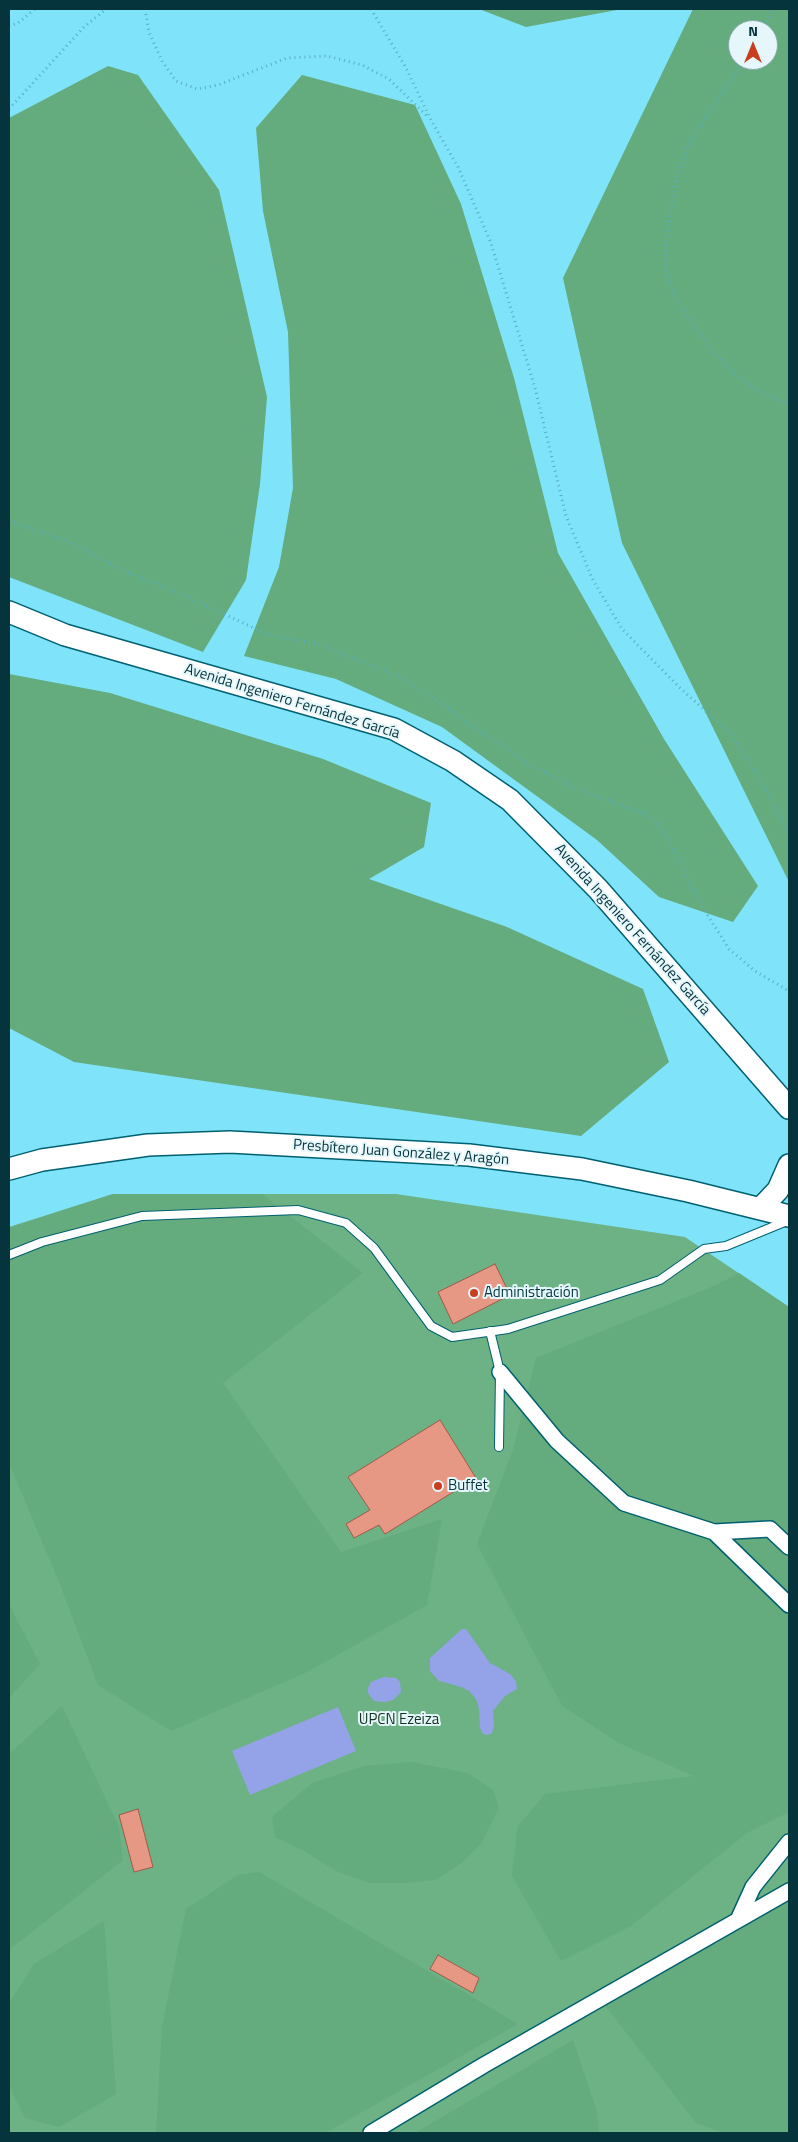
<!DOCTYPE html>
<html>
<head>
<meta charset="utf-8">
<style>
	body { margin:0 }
	#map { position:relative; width:798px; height:2142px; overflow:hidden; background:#7fe3fa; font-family:"Titillium Web",sans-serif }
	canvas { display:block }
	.frame { position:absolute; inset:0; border:10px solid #05343d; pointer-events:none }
	.north { position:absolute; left:728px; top:20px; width:50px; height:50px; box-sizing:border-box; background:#e5f7fb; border:1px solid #8ba9af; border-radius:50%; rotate:0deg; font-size:14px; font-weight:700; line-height:20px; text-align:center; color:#05343d }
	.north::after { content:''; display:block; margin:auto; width:18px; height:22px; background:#c93f1e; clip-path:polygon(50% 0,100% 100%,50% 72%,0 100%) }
</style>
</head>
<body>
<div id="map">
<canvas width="798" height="2142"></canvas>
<div class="frame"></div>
<div class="north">N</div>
</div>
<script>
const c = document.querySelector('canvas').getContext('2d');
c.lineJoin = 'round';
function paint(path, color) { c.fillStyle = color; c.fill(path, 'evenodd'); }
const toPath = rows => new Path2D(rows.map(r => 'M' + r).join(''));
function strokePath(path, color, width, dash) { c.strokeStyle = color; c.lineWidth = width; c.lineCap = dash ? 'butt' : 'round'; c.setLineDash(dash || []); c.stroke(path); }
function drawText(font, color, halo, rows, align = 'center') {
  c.font = font + ' "Titillium Web",sans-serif'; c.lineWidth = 4; c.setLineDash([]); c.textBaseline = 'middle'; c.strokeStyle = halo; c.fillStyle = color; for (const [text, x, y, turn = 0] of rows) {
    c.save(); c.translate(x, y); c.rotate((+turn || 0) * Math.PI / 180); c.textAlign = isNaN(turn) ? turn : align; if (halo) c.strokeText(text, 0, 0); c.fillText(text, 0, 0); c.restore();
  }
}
const green = toPath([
	[113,1194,396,1194,685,1237,789,1307,789,2133,9,2133,9,1227]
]);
const forest = toPath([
	[479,9,622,9,526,27],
	[693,9,789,9,789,882,622,543,563,278],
	[738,30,768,30,768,60,738,60],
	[108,66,138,75,219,190,267,397,260,484,246,580,203,652,9,577,9,118],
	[302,75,415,105,461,204,514,378,558,553,664,739,758,886,733,922,659,897,597,840,442,727,336,679,244,656,279,567,293,488,288,332,263,211,256,128],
	[9,674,110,693,323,759,431,803,424,847,369,879,507,927,643,989,669,1062,581,1136,74,1062,9,1028],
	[113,1194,262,1194,363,1273,223,1383,341,1552,442,1519,427,1605,305,1673,171,1731,98,1685,59,1582,9,1463,9,1228],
	[739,1273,789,1307,789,1812,747,1833,631,1926,561,1961,512,1876,517,1827,545,1794,694,1776,619,1743,562,1706,477,1544,513,1450,536,1358,716,1285],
	[9,1604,40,1664,9,1698],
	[62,1706,119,1827,123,1860,9,1950,9,1754],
	[411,1762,468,1773,493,1790,499,1808,481,1844,459,1865,435,1880,406,1883,369,1883,336,1871,306,1852,275,1837,272,1817,312,1783,364,1766],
	[259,1872,518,2024,325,2133,156,2133,162,2027,186,1909,238,1875],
	[789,1885,789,2133,724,2133,696,2123,598,1996],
	[104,1921,116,2094,59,2127,25,2118,9,2086,9,2003,34,1964],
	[573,2040,597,2112,599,2133,415,2133]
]);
const water = toPath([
	[462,1629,466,1629,490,1663,510,1674,516,1681,517,1689,505,1696,493,1711,494,1726,492,1733,488,1735,483,1734,480,1728,479,1709,476,1699,469,1691,461,1687,439,1681,430,1671,430,1658],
	[384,1677,396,1678,400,1682,401,1692,393,1700,385,1702,374,1701,368,1693,368,1688,371,1682],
	[338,1707,356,1751,250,1795,232,1751]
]);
const building = toPath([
	[495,1264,510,1295,453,1324,438,1292,495,1264],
	[440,1420,476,1478,385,1534,379,1525,354,1538,346,1524,370,1510,348,1477,440,1420],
	[138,1809,153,1867,134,1872,119,1815,138,1809],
	[438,1955,479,1978,473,1993,430,1969,438,1955]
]);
const path = toPath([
	[145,9,149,32,162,61,176,81,197,89,218,85,287,58,327,56,362,65,389,79,429,118],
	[371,9,405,66,431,120,458,167,491,243,535,388,566,516,593,580,622,629,679,687,731,734,755,771,789,833],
	[9,26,18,23,35,9],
	[761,30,773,9],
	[744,60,691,140,677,174,665,249,666,271,678,303,713,352,734,373,765,395,789,404],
	[9,109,84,27,106,9],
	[9,521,65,540,126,572,179,593,269,635,318,644,405,679,525,762,577,789,645,814,657,823,669,840,703,908,729,949,755,971,789,991]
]);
const lane = toPath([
	[9,1255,42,1242,142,1216,298,1210,346,1223,374,1248,431,1326,452,1337,508,1329,660,1280,704,1249,726,1246,787,1221],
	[490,1331,500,1372,499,1447]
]);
const street = toPath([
	[500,1372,557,1441,624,1503,714,1532,770,1529,789,1547],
	[714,1532,789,1605],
	[738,1920,753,1887,789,1842],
	[371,2133,484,2065,789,1891]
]);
const secondary = toPath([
	[9,612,65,635,394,729,453,761,510,800,598,889,789,1108],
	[9,1169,42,1160,148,1145,230,1142,469,1155,582,1169,688,1191,789,1216],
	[761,1208,778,1190,789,1165]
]);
const markers = [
	[474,1293,5,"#c93f1e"],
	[438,1486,5,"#c93f1e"]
];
const streetNames = [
	["Avenida Ingeniero Fernández García",292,702,17],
	["Avenida Ingeniero Fernández García",632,930,48],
	["Presbítero Juan González y Aragón",401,1153,4]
];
const poiNames = [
	["Administración",484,1293],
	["Buffet",448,1486]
];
const parkNames = [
	["UPCN Ezeiza",399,1720]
];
paint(green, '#6cb284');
paint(forest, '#64ab7d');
paint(water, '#94a3e7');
paint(building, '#e69885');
strokePath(building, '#a25a49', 1);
strokePath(lane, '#006070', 10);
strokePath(street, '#006070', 18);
strokePath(secondary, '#006070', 24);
strokePath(path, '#59adc0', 3, [1, 4]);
strokePath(lane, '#fff', 8);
strokePath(street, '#fff', 15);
strokePath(secondary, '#fff', 21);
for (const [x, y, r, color] of markers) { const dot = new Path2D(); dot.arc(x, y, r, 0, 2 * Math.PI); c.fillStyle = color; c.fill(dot); strokePath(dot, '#e5f7fb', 2); }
drawText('15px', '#05343d', '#e5f7fb', streetNames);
drawText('15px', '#05343d', '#e5f7fb', poiNames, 'left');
drawText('15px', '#12321e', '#e5f7fb', parkNames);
</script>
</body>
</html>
